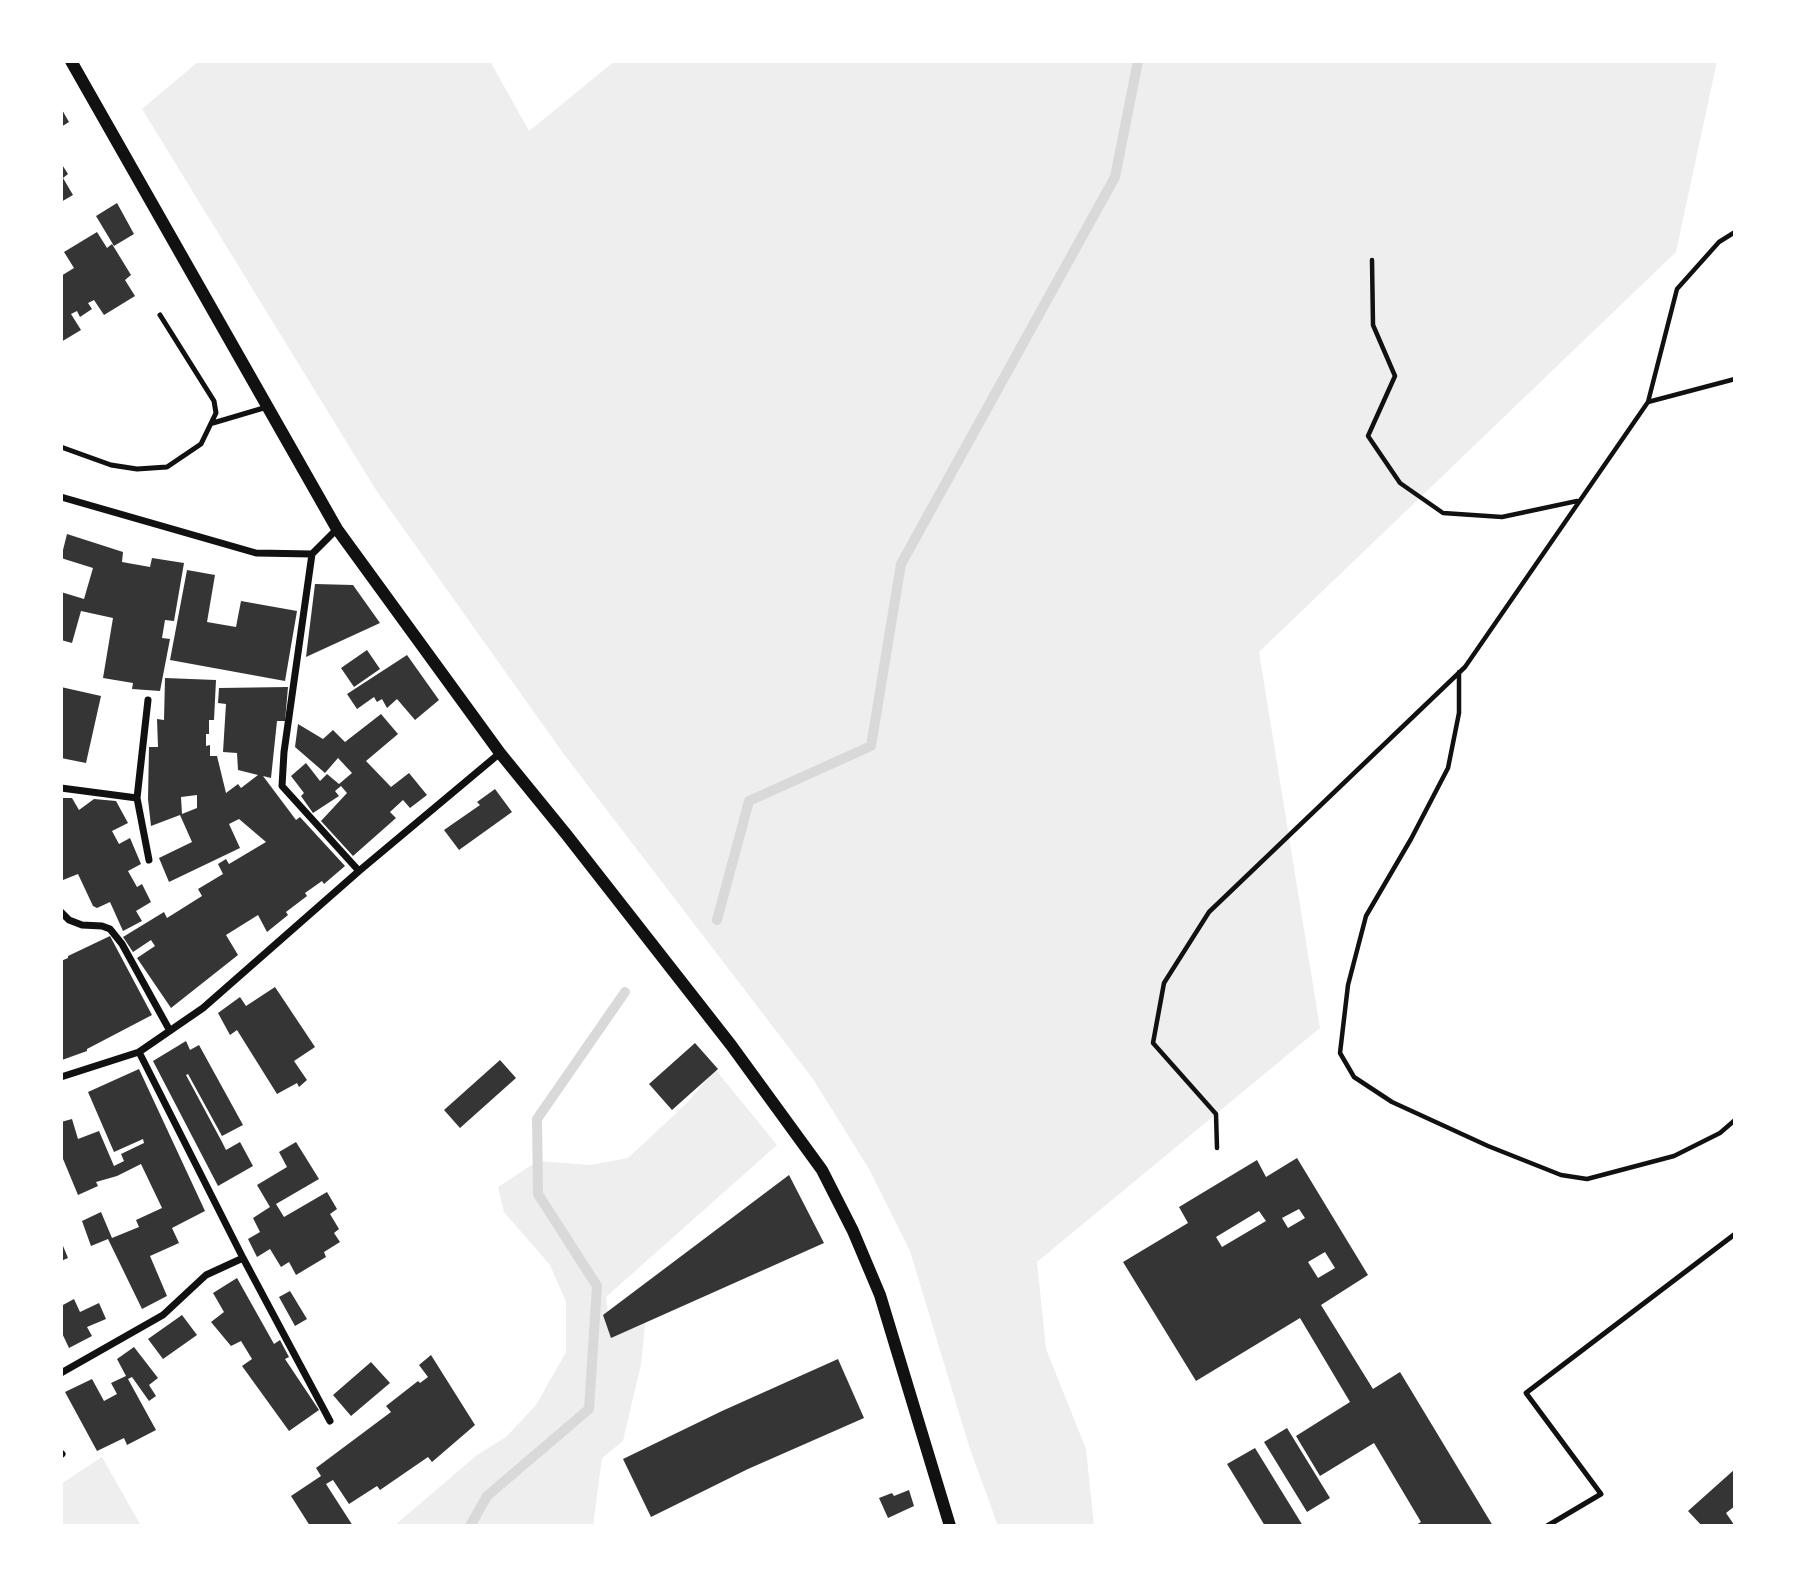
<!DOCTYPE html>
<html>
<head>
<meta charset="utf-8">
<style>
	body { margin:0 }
	#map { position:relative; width:1796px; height:1587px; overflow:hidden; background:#fff; font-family:Figtree,sans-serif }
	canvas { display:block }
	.frame { position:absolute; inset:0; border:63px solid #fff; pointer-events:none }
</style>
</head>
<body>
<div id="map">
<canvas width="1796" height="1587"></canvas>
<div class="frame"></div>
</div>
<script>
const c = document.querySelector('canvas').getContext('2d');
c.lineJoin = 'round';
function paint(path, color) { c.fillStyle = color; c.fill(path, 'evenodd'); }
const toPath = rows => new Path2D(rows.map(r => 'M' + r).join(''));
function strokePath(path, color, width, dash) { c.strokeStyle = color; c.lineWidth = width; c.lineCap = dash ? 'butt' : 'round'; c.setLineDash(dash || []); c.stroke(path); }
const green = toPath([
	[199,61,490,61,529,131,615,61,1717,61,1676,252,1259,652,1320,1028,1037,1262,1046,1349,1086,1449,1094,1526,998,1526,969,1446,910,1251,869,1169,813,1079,563,753,376,490,142,109],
	[715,1069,777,1145,606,1297,611,1334,646,1315,641,1364,623,1441,602,1458,593,1526,394,1526,477,1455,506,1437,536,1405,566,1352,566,1302,550,1265,504,1212,498,1187,538,1161,590,1165,628,1158,687,1103],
	[102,1457,141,1526,61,1526,61,1484]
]);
const stream = toPath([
	[717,920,749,801,871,746,901,564,1115,177,1138,61],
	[470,1526,487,1496,589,1409,597,1286,538,1194,537,1119,625,992]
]);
const building = toPath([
	[61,108,69,122,61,127],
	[61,163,68,174,63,178,73,195,61,202],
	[117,203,134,234,114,246,96,216],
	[97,232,107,248,112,244,131,275,125,280,135,296,104,315,94,300,88,303,92,309,80,317,77,311,71,314,81,330,61,342,61,276,74,268,64,252],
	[67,534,123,552,122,562,150,567,152,558,184,563,174,621,165,620,162,638,170,639,160,691,132,689,133,683,103,678,113,618,81,611,72,643,61,640,61,592,84,599,93,568,61,558],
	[187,570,215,575,207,622,236,627,241,601,297,611,285,681,170,660],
	[315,584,353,585,380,623,306,657],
	[367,650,380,669,354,687,341,668],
	[407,655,439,700,415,720,397,699,387,708,382,699,377,702,374,697,357,709,347,694],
	[165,678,216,680,214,720,209,720,209,734,206,734,206,746,210,745,210,756,217,756,226,793,238,784,241,788,258,775,238,770,237,753,223,752,226,704,218,703,219,688,288,687,285,721,277,721,271,778,263,776,296,820,300,817,345,866,324,884,322,881,305,893,307,896,286,912,288,915,267,932,258,915,226,935,238,955,171,1008,137,958,155,946,151,940,133,952,123,937,164,912,167,918,202,896,198,889,223,874,218,864,226,859,229,864,266,842,239,819,229,824,240,848,169,882,159,858,192,842,180,815,151,826,148,799,149,747,158,747,157,719,164,720],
	[197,795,197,808,182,814,181,797],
	[61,687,101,696,86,763,61,758],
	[381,714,398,734,366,761,391,787,409,773,427,795,410,808,403,800,390,812,396,818,353,856,321,821,347,793,341,786,335,791,339,796,313,813,301,796,304,793,291,776,306,763,320,781,327,774,339,784,352,773,338,758,325,773,295,747,298,724,323,739,333,730,345,742],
	[495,789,512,812,459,850,444,830,480,805,477,802],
	[61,798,72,798,79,810,94,799,116,801,128,823,112,831,119,844,130,838,141,864,128,871,137,887,142,884,151,902,136,911,142,921,123,931,110,902,97,908,93,906,78,874,63,880,61,876],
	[110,936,152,1015,87,1049,87,1051,62,1060,61,961,68,958,68,956],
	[275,987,315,1047,294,1061,307,1080,299,1087,297,1083,277,1094,237,1030,230,1035,218,1013,240,997,246,1006],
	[186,1041,190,1050,199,1045,243,1125,222,1136,188,1074,186,1075,222,1142,226,1150,240,1142,253,1166,218,1186,153,1061],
	[695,1043,718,1069,672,1110,649,1084],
	[500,1060,516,1078,460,1128,444,1110],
	[139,1069,205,1211,172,1228,179,1243,150,1256,167,1296,142,1309,108,1239,91,1246,82,1221,101,1212,112,1238,139,1227,136,1220,162,1208,141,1164,117,1176,96,1182,98,1186,78,1195,61,1154,61,1122,72,1119,78,1139,99,1131,114,1166,124,1161,121,1154,144,1143,143,1139,114,1152,88,1092],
	[296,1142,319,1179,276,1204,284,1217,327,1192,337,1209,330,1214,339,1229,334,1233,340,1242,324,1252,326,1257,296,1275,289,1262,281,1267,270,1249,257,1257,248,1239,260,1232,253,1218,270,1207,257,1185,287,1167,279,1152],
	[1297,1158,1368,1275,1321,1305,1373,1389,1400,1372,1493,1526,1414,1526,1421,1522,1374,1443,1320,1476,1296,1436,1350,1402,1300,1318,1196,1381,1123,1262,1188,1223,1179,1207,1257,1160,1266,1177],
	[1299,1209,1305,1218,1288,1228,1282,1218],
	[1259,1211,1266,1221,1222,1247,1216,1237],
	[1325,1252,1335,1268,1318,1278,1308,1262],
	[789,1175,824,1243,611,1338,603,1315],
	[61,1241,68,1258,61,1261],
	[237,1278,274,1344,280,1340,289,1357,285,1359,319,1410,289,1431,242,1366,252,1359,241,1341,231,1346,211,1322,224,1312,213,1293],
	[290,1291,307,1319,295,1326,279,1297],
	[74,1299,80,1312,99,1303,106,1319,87,1327,92,1336,69,1348,61,1331,61,1306],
	[182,1315,197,1335,163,1359,148,1339],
	[134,1347,158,1378,149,1385,156,1396,149,1401,132,1377,128,1379,156,1430,127,1445,124,1438,97,1451,65,1392,92,1379,104,1401,117,1394,111,1383,126,1376,117,1359],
	[431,1355,475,1425,432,1462,428,1457,380,1490,377,1486,349,1504,333,1480,326,1484,353,1526,310,1526,291,1496,321,1476,316,1468,391,1412,386,1406,418,1381,420,1383,428,1377,419,1365],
	[838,1359,864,1418,748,1469,651,1517,623,1459,722,1411],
	[371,1362,390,1383,351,1416,333,1395],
	[1287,1428,1330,1498,1307,1512,1264,1442],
	[1255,1448,1303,1526,1265,1526,1227,1464],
	[1735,1469,1735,1506,1726,1513,1735,1526,1702,1526,1688,1511],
	[909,1490,914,1506,888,1518,879,1498,892,1493,894,1496]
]);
const path = toPath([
	[1372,260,1373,325,1395,376,1368,436,1400,483,1443,513,1502,517,1577,501],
	[1648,402,1677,289,1719,242,1735,232],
	[1459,672,1459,713,1448,768,1411,839,1366,916,1348,985,1340,1053,1354,1077,1392,1102,1488,1146,1561,1175,1587,1179,1674,1156,1720,1133,1735,1120],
	[1217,1148,1216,1114,1153,1043,1164,983,1209,912,1465,667,1648,402,1735,379]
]);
const service = toPath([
	[213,423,267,407],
	[61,447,111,465,137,469,167,467,201,444,216,413,214,401,160,315],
	[1547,1526,1601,1494,1526,1393,1735,1234]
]);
const minor = toPath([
	[61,497,256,553,312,554,337,529],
	[312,554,284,752,282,786,359,871],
	[148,700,137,798,149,860],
	[61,788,137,798],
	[61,912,69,920,82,925,102,926,110,929,122,944,170,1031],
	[139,1052,243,1258,330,1421],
	[61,1077,139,1052,203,1008,359,871,500,753],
	[61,1373,163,1315,206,1275,243,1258],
	[61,1453,62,1454]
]);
const tertiary = toPath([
	[71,61,337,529,500,753,566,834,731,1045,822,1170,853,1231,880,1295,950,1526]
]);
paint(green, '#eee');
strokePath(stream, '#d9d9d9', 10);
paint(building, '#353535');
strokePath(path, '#111', 4.5);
strokePath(service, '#111', 5);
strokePath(minor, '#111', 7);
strokePath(tertiary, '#111', 12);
</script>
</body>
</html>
